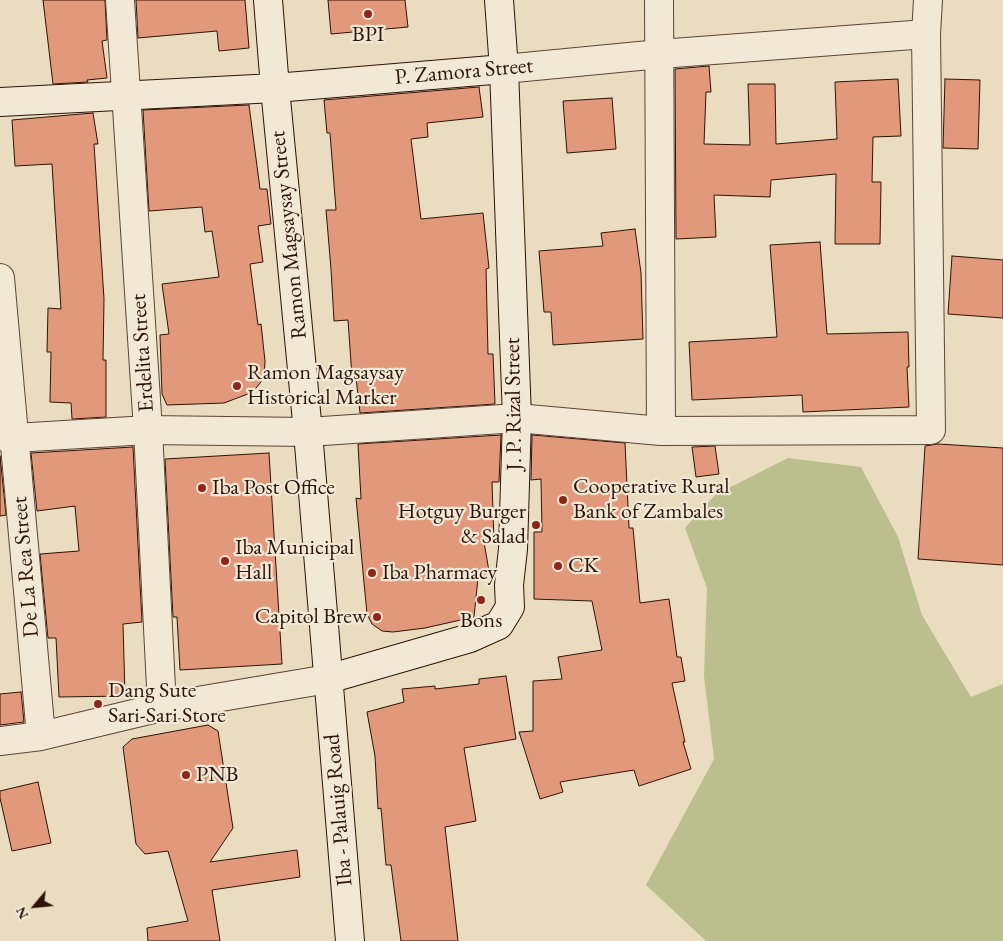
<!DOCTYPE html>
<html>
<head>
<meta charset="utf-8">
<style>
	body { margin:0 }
	#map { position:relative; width:1003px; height:941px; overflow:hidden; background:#e9dcbf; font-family:"EB Garamond",serif }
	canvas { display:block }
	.north { position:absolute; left:10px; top:881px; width:50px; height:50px; -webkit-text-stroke:4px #f1e8d5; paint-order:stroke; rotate:242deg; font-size:14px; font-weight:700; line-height:20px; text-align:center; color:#2e1308 }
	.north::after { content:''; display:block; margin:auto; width:18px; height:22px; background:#2e1308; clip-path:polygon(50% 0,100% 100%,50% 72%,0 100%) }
</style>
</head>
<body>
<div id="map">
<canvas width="1003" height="941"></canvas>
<div class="north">N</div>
</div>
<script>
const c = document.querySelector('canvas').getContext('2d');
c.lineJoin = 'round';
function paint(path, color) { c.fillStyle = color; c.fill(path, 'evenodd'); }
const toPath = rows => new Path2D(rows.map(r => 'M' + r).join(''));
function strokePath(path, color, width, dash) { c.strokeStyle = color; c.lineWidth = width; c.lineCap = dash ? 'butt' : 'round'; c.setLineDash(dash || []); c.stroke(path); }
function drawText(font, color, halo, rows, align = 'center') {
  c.font = font + ' "EB Garamond",serif'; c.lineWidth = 4.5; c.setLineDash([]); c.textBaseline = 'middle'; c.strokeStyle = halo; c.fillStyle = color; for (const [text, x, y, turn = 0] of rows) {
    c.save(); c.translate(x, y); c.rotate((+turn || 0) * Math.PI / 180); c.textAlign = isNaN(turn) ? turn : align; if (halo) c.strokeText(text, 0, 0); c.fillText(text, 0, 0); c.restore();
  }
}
const green = toPath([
	[788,458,861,467,898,537,922,615,971,697,1003,684,1003,941,706,941,646,885,714,759,704,676,707,588,685,528,715,495]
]);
const building = toPath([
	[43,0,105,0,107,40,102,41,107,78,87,80,88,82,53,84,43,0],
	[136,0,245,0,249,48,219,51,217,31,138,38,136,0],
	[328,0,405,0,408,27,331,34,328,0],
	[709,66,711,92,706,92,704,144,750,145,748,84,775,84,776,144,837,139,835,82,898,79,901,136,873,137,872,182,881,182,880,244,835,244,836,174,771,180,770,197,714,195,716,237,676,239,675,69,709,66],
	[945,79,980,80,978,149,943,148,945,79],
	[479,87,483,117,427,123,428,137,411,139,421,219,483,213,489,268,486,269,488,354,493,354,495,404,360,413,356,377,352,377,348,320,334,321,331,269,326,210,336,210,330,133,327,133,324,100,479,87],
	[612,98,616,149,567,153,563,101,612,98],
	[249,105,260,189,267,189,271,224,258,226,263,262,250,264,258,325,261,324,265,361,264,378,253,392,224,403,167,405,162,394,160,335,169,334,162,284,219,277,212,231,205,232,202,207,149,211,143,110,249,105],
	[93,113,98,144,94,144,104,299,103,360,106,360,106,417,72,419,71,403,50,402,51,352,47,352,48,308,61,309,52,164,15,166,12,120,93,113],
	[635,229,641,273,643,339,553,345,551,312,544,312,539,251,603,246,601,233,635,229],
	[820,242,827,334,908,332,909,367,907,367,909,407,803,412,802,395,692,400,689,342,777,337,770,245,820,242],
	[952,256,1003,260,1003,318,948,314,952,256],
	[501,435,499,482,492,482,494,542,484,542,490,577,478,578,474,617,425,628,393,632,382,631,372,624,367,614,356,498,361,499,358,444,501,435],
	[532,435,625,443,629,528,633,528,640,603,669,599,677,657,681,657,685,681,672,683,685,742,683,742,691,769,639,786,634,770,560,782,563,792,540,799,519,732,533,731,533,681,562,679,558,657,602,650,592,601,534,599,534,532,542,532,541,479,531,480,532,435],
	[938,444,1003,448,1003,565,918,559,925,446,938,444],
	[715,446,719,474,696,477,692,447,715,446],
	[133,447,142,622,123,624,125,696,59,697,56,638,48,638,40,554,79,551,75,506,37,511,31,453,133,447],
	[269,453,282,664,180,670,177,617,173,617,165,459,269,453],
	[0,456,6,515,0,516,0,456],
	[506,676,516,739,464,748,476,821,445,827,458,941,401,941,391,865,386,865,381,808,378,809,375,756,367,712,404,702,402,689,435,686,435,689,479,684,479,679,506,676],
	[21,692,24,722,0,725,0,694,21,692],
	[208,725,218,731,233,828,210,862,297,850,300,877,212,890,220,941,148,941,147,928,188,921,168,851,145,854,136,844,123,747,132,739,208,725],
	[38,782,51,843,12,851,0,798,0,791,38,782]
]);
const street = toPath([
	[120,0,148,430,162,707],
	[659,0,661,431],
	[504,69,660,54,926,34],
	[0,278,41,736],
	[0,436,14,438,148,430,308,432,517,418,661,431,931,430,926,34,928,0],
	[0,741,41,736,162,707,328,679]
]);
const secondary = toPath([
	[268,0,275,88,308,432,350,941],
	[0,102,275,88,504,69],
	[328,679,470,638,499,625,510,607,509,585,513,549,517,418,504,69,499,0]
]);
const markers = [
	[368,14,5,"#8f2418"],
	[237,386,5,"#8f2418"],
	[202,488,5,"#8f2418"],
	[563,500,5,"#8f2418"],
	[536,525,5,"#8f2418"],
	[225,561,5,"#8f2418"],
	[558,566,5,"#8f2418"],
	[372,573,5,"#8f2418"],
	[481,600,5,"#8f2418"],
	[377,617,5,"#8f2418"],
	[98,704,5,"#8f2418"],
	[186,775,5,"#8f2418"]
];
const poiNames = [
	["BPI",368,35,"center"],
	["Ramon Magsaysay",247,373],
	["Historical Marker",247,398],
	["Cooperative Rural",573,487],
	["Bank of Zambales",573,512],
	["Iba Post Office",212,488],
	["Hotguy Burger",526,512,"right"],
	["& Salad",526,537,"right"],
	["Iba Municipal",235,548],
	["Hall",235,573],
	["CK",568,566],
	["Iba Pharmacy",382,573],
	["Capitol Brew",367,617,"right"],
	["Bons",481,621,"center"],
	["Dang Sute",108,691],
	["Sari-Sari Store",108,716],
	["PNB",196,775]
];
const streetNames = [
	["P. Zamora Street",464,72,-5],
	["Ramon Magsaysay Street",289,235,-96],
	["Erdelita Street",143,353,-94],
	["J. P. Rizal Street",514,404,-91],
	["De La Rea Street",26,567,-95],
	["Iba - Palauig Road",339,810,-95]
];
paint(green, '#bbbf8e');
paint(building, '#e2997b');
strokePath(building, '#2e1308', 1);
strokePath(street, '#5d4536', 30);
strokePath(secondary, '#2e1308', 30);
strokePath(street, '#f1e8d5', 28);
strokePath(secondary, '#f1e8d5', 28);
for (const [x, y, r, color] of markers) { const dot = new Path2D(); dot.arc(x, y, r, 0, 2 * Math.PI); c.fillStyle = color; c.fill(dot); strokePath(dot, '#f1e8d5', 2); }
drawText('22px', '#2e1308', '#f1e8d5', poiNames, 'left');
drawText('22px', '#2e1308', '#f1e8d5', streetNames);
</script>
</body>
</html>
